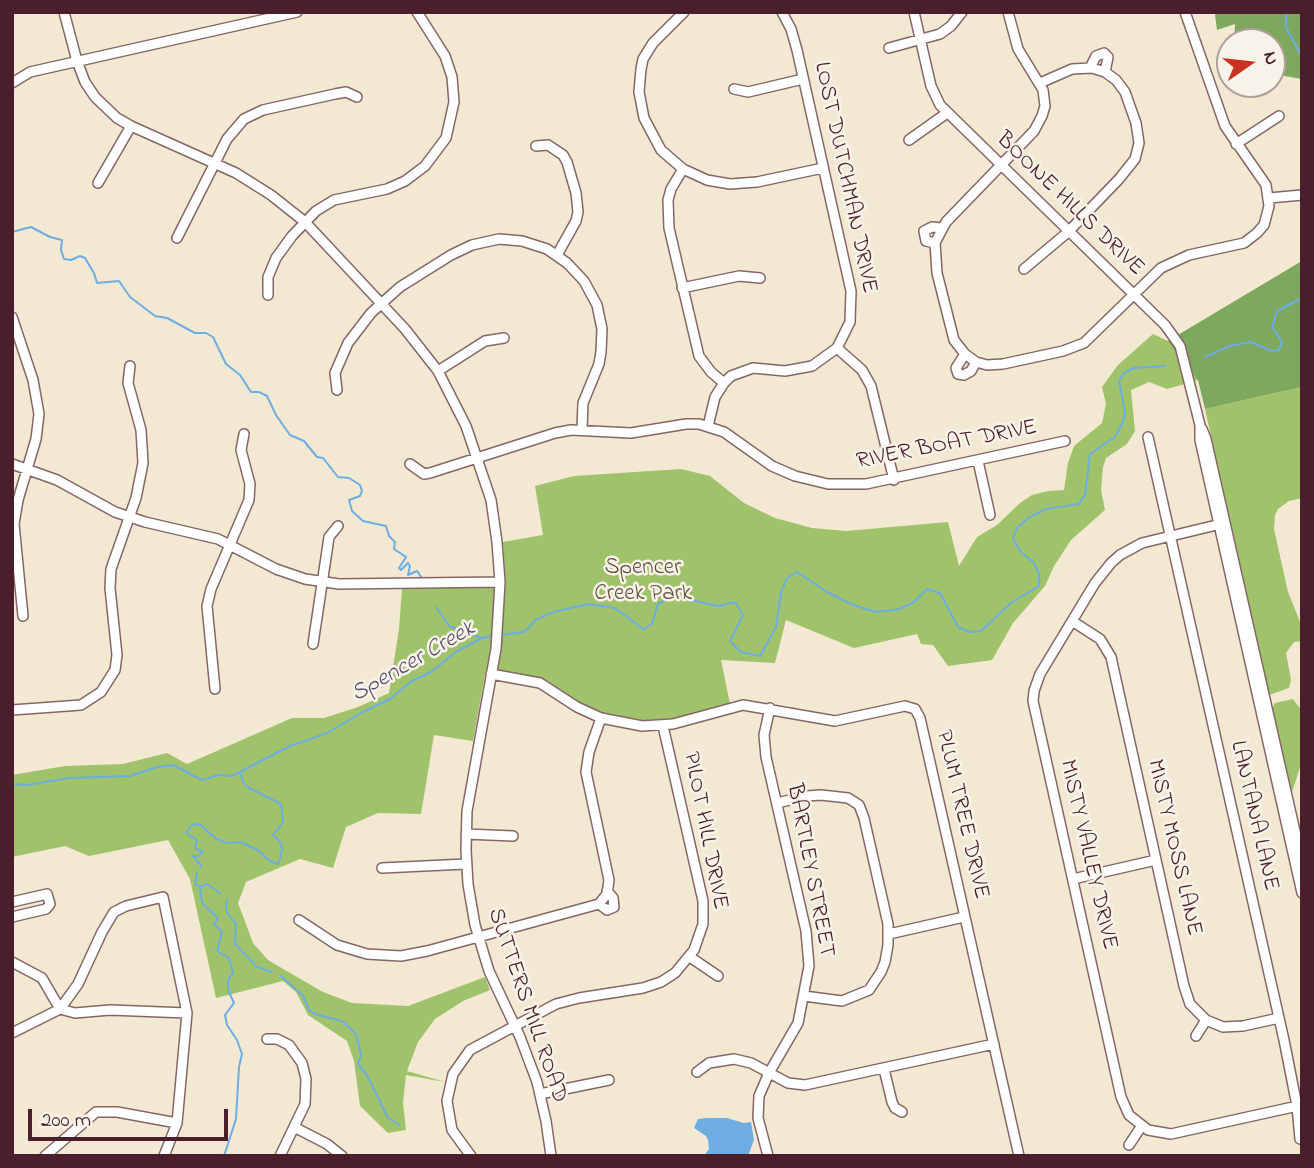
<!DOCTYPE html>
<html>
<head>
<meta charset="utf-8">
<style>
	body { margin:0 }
	#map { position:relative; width:1314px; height:1168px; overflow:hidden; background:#f3e9d3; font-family:"Indie Flower",sans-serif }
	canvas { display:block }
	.frame { position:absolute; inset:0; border:14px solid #4a1f2b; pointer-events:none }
	.north { position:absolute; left:1216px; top:28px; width:70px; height:70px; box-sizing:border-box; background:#f7f3e8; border:2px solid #b29e9c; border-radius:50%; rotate:76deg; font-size:19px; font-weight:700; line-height:28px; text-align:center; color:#4a1f2b }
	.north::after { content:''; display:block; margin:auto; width:24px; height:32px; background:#c8321e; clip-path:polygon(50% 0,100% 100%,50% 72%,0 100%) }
	.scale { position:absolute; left:28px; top:1109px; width:200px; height:32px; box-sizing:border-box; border:4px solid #4a1f2b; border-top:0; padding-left:9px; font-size:21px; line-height:24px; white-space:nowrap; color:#4a1f2b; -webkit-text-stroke:5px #f7f3e8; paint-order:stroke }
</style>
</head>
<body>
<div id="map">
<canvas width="1314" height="1168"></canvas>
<div class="frame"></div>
<div class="north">N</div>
<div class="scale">200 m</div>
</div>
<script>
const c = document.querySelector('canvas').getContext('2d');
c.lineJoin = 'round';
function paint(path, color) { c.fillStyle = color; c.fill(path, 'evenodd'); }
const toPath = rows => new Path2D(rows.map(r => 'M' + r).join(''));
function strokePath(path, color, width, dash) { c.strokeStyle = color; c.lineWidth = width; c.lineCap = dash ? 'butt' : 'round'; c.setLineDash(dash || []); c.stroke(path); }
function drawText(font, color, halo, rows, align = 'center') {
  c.font = font + ' "Indie Flower",sans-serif'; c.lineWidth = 5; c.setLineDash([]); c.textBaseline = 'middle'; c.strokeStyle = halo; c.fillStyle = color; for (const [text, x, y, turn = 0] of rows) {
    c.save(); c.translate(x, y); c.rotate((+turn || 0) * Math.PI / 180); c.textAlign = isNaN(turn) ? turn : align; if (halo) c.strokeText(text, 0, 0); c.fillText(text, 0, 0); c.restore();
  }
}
const green = toPath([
	[1302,261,1198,380,1167,389,1149,382,1131,390,1135,431,1127,444,1106,458,1103,467,1101,490,1105,510,1071,540,1054,566,1045,586,1013,623,992,660,948,666,933,645,921,644,917,634,854,648,786,620,775,663,721,660,730,704,664,721,628,720,603,713,578,702,547,681,486,669,473,741,434,735,421,814,378,813,346,827,333,868,300,859,246,882,238,903,253,943,268,960,285,970,323,992,352,1003,408,1006,485,977,490,990,463,1001,435,1019,418,1042,407,1071,445,1082,406,1075,403,1103,406,1130,388,1133,360,1106,354,1061,347,1041,308,1015,296,992,283,981,216,998,190,879,168,840,89,856,65,846,12,857,12,775,65,766,123,764,167,753,187,764,292,718,324,718,358,707,389,693,399,629,402,588,506,586,503,542,543,535,535,486,574,476,681,469,710,476,744,503,775,518,812,528,846,531,948,522,959,566,977,537,997,525,1020,503,1032,495,1048,491,1064,490,1068,463,1074,446,1102,423,1106,404,1102,387,1118,365,1153,334,1168,341],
	[1302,387,1302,498,1289,501,1278,509,1275,515,1274,529,1288,592,1302,627,1302,641,1294,642,1286,653,1291,680,1289,688,1269,695,1205,409],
	[1293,699,1302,711,1302,761,1292,792,1272,708,1275,703]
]);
const forest = toPath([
	[1218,12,1302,12,1302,79,1279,75,1272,68,1272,42,1234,42,1235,24,1217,30,1215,15],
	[1302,261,1302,387,1205,409,1198,380,1168,341]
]);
const water = toPath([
	[707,1118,727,1118,744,1123,751,1122,754,1140,748,1156,704,1156,709,1149,708,1140,706,1136,694,1128,698,1119]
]);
const stream = toPath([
	[1286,12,1286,27,1302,57],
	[12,232,31,227,50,237,62,240,61,250,64,259,71,260,80,256,85,258,94,273,97,283,119,281,130,297,155,316,167,318,195,333,206,333,213,337,226,364,240,375,251,392,259,392,267,396,276,415,290,435,304,441,317,457,323,458,338,477,349,478,360,485,362,491,360,496,349,500,352,511,363,521,386,526,389,536,395,542,394,549,406,557,399,568,401,570,408,563,410,566,408,575,417,571,422,578],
	[1206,357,1229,346,1251,342,1271,351,1279,350,1282,341,1272,327,1277,311,1302,298],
	[436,607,449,626,482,638],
	[501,635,524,632,536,620,553,612,589,604,615,608,643,629,652,624,658,604,673,596,718,606,735,602,743,615,730,641,741,652,760,656,776,627,781,593,787,578,797,572,827,592,853,605,876,612,899,609,914,602,927,589,940,593,958,627,969,632,981,631,1011,603,1039,586,1039,574,1034,563,1021,552,1013,539,1017,528,1028,518,1046,509,1079,504,1085,495,1090,454,1115,437,1123,422,1125,412,1119,381,1124,373,1134,368,1165,366],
	[12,784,27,785,69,778,130,776,157,767,173,765,202,780,218,775,232,776,290,746,327,733,363,712,390,699,412,681,431,672,456,652,482,638,492,636],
	[202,867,193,856,199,856,203,852,195,848,197,840,186,833,191,826,197,824,201,825,215,838,227,843,241,842,259,851,270,861,278,864,280,859,282,849,280,842,273,835,283,822,281,804,249,788,243,782,241,774],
	[197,873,195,884,200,887,202,903,218,918,214,924,222,932,217,951,229,958,233,972,228,980,228,990,234,1003,225,1015,227,1025,237,1040,242,1054,239,1067,236,1119,224,1156],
	[200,887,207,884,220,893],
	[227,899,226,908,228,914,236,924,235,944,257,967,272,972],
	[281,976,303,996,309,1010,315,1014,342,1021,356,1034,361,1055,358,1064,367,1075,388,1118,400,1125]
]);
const minor = toPath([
	[64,12,77,61,85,82,95,97,117,118,131,126,236,173,271,195,305,222,405,329,438,371,466,426,491,500,497,542,500,582,496,649,467,811,466,850,468,884,475,925,489,971,520,1037,537,1082,546,1121,551,1156],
	[684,12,653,43,643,59,641,69,639,92,644,118,661,150,683,169,707,180,730,184,757,182,823,168],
	[914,12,931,86,940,105,1165,325,1180,346,1200,425,1200,440,1302,893],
	[1008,12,1018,49,1043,90,1045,106,1042,116,1034,131,946,222,935,243,937,273,954,340,965,354,976,362,987,365,1003,364,1063,351,1084,343,1161,268,1189,255,1244,243,1257,233,1264,225,1269,206,1266,185,1225,126,1185,12],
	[889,48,940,34,951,26,962,12],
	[1090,68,1096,56,1104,53,1108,57,1105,72],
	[12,83,30,72,297,12],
	[734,89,748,92,803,79],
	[909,140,947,113],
	[1236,144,1279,116],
	[536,146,548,145,563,155,567,162,576,193,578,212,576,221,557,255],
	[683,169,671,189,668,200,669,228,699,356,711,372,724,383],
	[98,183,131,126],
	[1269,198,1302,195],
	[177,238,227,139,244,119,263,110,335,94,346,92,357,97],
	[935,243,926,241,924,231,932,227,942,228],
	[1024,269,1068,232,1119,179,1135,159,1139,143,1136,123,1125,92,1116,80,1105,72,1092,68,1072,69,1040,83],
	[682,288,739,276,760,278],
	[268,295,268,277,276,258,292,236,316,211,334,200,387,189,405,181,425,166,446,138,454,102,452,77,445,56,417,12],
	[12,317,33,380,39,414,36,439,18,500,14,524,23,616],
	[837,348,862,370,871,386,894,480],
	[965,354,956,368,958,374,964,375,971,371,976,362],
	[438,371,485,341,504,338],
	[337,390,335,373,348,343,371,313,400,287,451,255,472,245,499,239,522,241,547,249,567,263,584,281,597,305,602,329,601,352,599,364,583,403,582,429],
	[708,426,715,397,724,383,731,376,753,368,785,371,812,366,837,348,850,322,851,291,797,50,791,29,782,12],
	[1202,429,1206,439,1302,862],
	[1148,437,1284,1040,1297,1106,1300,1139],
	[978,461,990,515],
	[12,464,57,480,115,512,145,522,218,539,276,569,305,579,339,584,500,582],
	[410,464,424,474,430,473,555,433,571,430,631,433,686,424,699,424,724,432,772,466,795,476,828,484,866,484,1065,441],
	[1225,523,1142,543,1120,555,1111,563,1095,583,1040,674,1034,691,1033,701,1121,1097,1129,1115,1148,1130,1171,1134,1302,1105],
	[1072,621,1100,639,1111,657,1184,986,1190,1004,1206,1020,1223,1027,1243,1026,1279,1018],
	[313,644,328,544,329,537,338,526],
	[491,674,540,683,577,707,601,718,642,726,673,724,743,705,835,721,905,706,915,709,920,718,1019,1156],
	[215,689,207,606,211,589,249,500,250,484,241,450,244,434],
	[12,710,81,705,101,692,115,670,117,655,110,588,111,569,136,498,143,463,141,430,128,383,130,366],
	[777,803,807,796,821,795,848,798,859,805,864,818,888,924,888,945,885,962,881,972,869,990,842,1001,804,996],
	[466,834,513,836],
	[382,868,466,864],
	[1073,879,1156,860],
	[12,902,47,894,50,904,46,909,12,917],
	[599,904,607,910,614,907,613,898,607,891],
	[299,920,337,945,367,954,401,956,427,951,599,904,607,894,609,880,586,772,589,752,601,718],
	[889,934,964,917],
	[690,957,718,976],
	[12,962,42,978,60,1009,75,1013,110,1010,187,1013],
	[12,1033,60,1009,78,984,102,932,114,912,126,906,163,897,187,1013,177,1123,164,1156],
	[1196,1036,1206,1020],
	[267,1039,277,1039,289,1045,302,1063,306,1079,305,1104,280,1156],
	[884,1069,892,1102,895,1108,902,1112],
	[697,1072,709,1063,734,1059,751,1063,788,1083,805,1085,994,1044],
	[540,1094,609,1080],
	[294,1127,327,1144,342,1156],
	[1129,1145,1141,1127],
	[45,1156,96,1112,117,1112,177,1123],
	[471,1156,452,1130,447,1101,453,1074,470,1050,556,1004,579,998,643,988,661,982,675,973,694,950,703,924,703,901,663,726],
	[768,1156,758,1118,759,1096,769,1073,798,1023,809,966,806,931,766,757,764,735,770,708]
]);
const streetNames = [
	["LOST DUTCHMAN DRIVE",844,178,78],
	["BOONE HILLS DRIVE",1069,205,44],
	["RIVER BOAT DRIVE",947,446,-11],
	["PLUM TREE DRIVE",961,815,77],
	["LANTANA LANE",1253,816,77],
	["PILOT HILL DRIVE",704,831,79],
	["MISTY MOSS LANE",1173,848,77],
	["MISTY VALLEY DRIVE",1087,855,77],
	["BARTLEY STREET",809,871,79],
	["SUTTERS MILL ROAD",526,1006,71]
];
const parkNames = [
	["Spencer",643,569],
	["Creek Park",643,595]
];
const waterNames = [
	["Spencer Creek",414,663,-30]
];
paint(green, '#9fc26b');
paint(forest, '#7fa85f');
paint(water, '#6eade1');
strokePath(stream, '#6eade1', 2);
strokePath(minor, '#856666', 12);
strokePath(minor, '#fff', 9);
drawText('23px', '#4a1f2b', '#f7f3e8', streetNames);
drawText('23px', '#64503e', '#f7f3e8', parkNames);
drawText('italic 24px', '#57516b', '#f7f3e8', waterNames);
</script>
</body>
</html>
